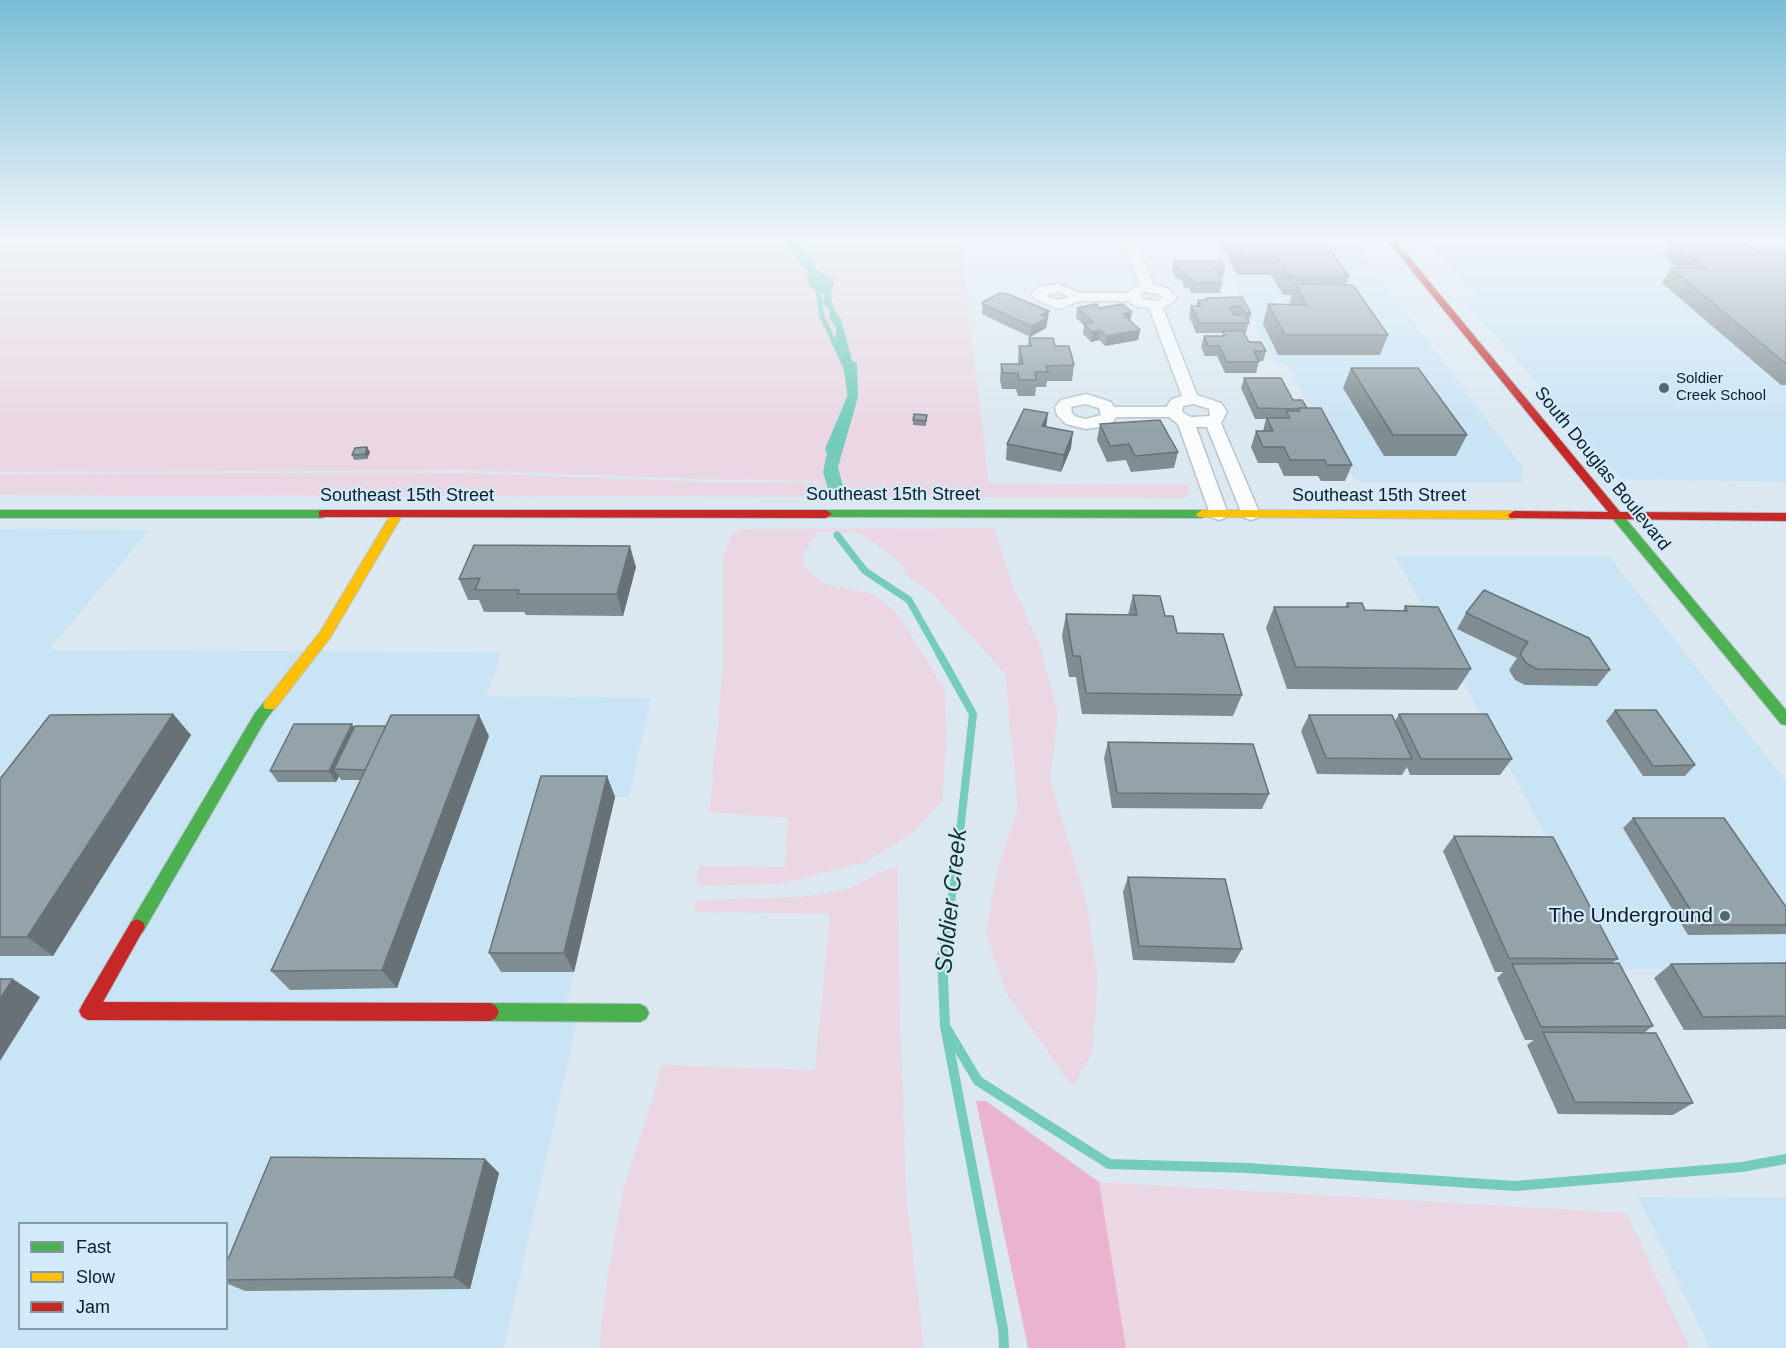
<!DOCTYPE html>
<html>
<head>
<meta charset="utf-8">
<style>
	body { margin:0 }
	#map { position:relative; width:1786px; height:1348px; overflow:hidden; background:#dbe8f1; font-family:Helvetica,sans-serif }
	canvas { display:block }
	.legend { position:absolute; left:18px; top:1222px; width:210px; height:108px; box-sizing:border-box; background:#d2eafa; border:2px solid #8498a6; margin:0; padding:8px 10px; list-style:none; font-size:18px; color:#0f1e27 }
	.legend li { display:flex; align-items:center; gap:12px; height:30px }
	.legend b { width:30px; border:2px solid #8498a6 }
</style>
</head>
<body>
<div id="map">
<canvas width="1786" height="1348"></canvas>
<ul class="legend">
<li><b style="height:8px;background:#4caf50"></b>Fast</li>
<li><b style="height:8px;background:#ffc107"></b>Slow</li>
<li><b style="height:8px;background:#c62828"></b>Jam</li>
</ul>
</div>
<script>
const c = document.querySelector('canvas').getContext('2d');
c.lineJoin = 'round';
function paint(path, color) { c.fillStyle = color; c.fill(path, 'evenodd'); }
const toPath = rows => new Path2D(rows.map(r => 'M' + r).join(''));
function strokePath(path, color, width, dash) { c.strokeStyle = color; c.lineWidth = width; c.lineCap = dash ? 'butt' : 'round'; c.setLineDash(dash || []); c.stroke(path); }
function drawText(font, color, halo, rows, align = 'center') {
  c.font = font + ' Helvetica,sans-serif'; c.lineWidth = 4.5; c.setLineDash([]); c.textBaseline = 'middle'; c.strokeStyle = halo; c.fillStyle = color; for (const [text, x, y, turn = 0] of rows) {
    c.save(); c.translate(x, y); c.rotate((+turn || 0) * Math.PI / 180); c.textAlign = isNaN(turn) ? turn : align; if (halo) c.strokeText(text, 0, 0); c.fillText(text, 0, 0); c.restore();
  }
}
const built = toPath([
	[1212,240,1352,240,1522,466,1523,482,1361,482,1344,470,1286,363,1275,363],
	[1426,240,1562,240,1570,245,1786,246,1786,482,1621,479,1460,295,1475,295],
	[0,529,149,530,49,650,502,652,486,696,651,698,629,797,550,797,501,972,574,972,562,1020,577,1021,504,1348,0,1348],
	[20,1224,226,1224,226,1328,20,1328],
	[1395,556,1609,556,1786,781,1786,969,1618,969],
	[1638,1197,1786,1198,1786,1348,1710,1348]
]);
const green = toPath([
	[0,240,960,240,989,483,1190,485,1190,488,1186,498,0,495,0,474,463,473,702,482,941,483,703,479,464,470,0,472],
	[994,528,1013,586,1041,648,1058,714,1050,779,1086,900,1098,980,1092,1054,1073,1087,1006,993,986,934,997,871,1018,808,1005,674,933,594,906,575,901,564,883,549,858,533,817,532,804,553,803,561,808,571,820,580,832,586,873,594,887,604,899,616,945,690,947,733,942,801,915,831,867,862,780,884,696,886,699,866,785,867,788,818,709,812,723,671,723,557,732,534,741,529],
	[898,866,900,1023,907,1202,924,1348,599,1348,607,1279,624,1186,653,1097,661,1065,815,1070,830,914,694,912,696,900,801,897,849,889,881,872],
	[1099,1182,1626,1213,1690,1348,1126,1348]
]);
const forest = toPath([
	[976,1101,986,1101,1099,1182,1126,1348,1028,1348]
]);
const water = toPath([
	[789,240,798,240,815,263,815,268,833,279,834,286,830,293,834,309,841,319,852,360,857,364,858,397,838,467,845,494,829,492,823,472,827,453,825,449,849,392,850,378,845,375,844,358,841,351,832,344,836,336,836,328,829,317,830,310,823,304,825,294,817,292,809,285,807,279,809,274,798,257,799,253]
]);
const streamFar3 = toPath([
	[786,240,804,263],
	[817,283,822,316,846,368,850,394]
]);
const streamFar2 = toPath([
	[837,535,865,571,909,600,940,655]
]);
const streamFar1 = toPath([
	[939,653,973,714,955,877,942,957]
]);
const stream = toPath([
	[942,955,945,1026,1003,1329,1004,1348],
	[945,1026,978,1081,1109,1164,1248,1168,1515,1186,1742,1167,1786,1159]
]);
const street = toPath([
	[1123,240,1135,240,1154,286,1168,288,1177,299,1163,308,1197,395,1221,403,1227,412,1221,423,1260,514,1257,518,1251,520,1245,518,1242,514,1207,427,1196,427,1228,514,1225,518,1219,520,1213,518,1210,514,1178,424,1169,417,1116,417,1114,421,1105,426,1086,429,1066,424,1057,415,1055,407,1061,400,1086,394,1111,402,1114,407,1166,407,1172,399,1182,396,1149,308,1135,306,1129,301,1080,301,1058,309,1033,298,1032,294,1039,287,1058,284,1080,293,1126,293,1140,285,1123,240],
	[1057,292,1068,296,1069,297,1059,300,1046,296,1057,292],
	[1144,292,1159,294,1162,298,1156,301,1144,299,1139,295,1144,292],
	[1085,404,1099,408,1101,415,1086,419,1077,417,1072,413,1071,407,1085,404],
	[1194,404,1209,409,1210,416,1191,417,1182,412,1183,406,1194,404]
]);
const fast = toPath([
	[0,510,323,510,329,514,323,518,0,518,0,510],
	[826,510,1202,510,1208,514,1202,518,822,517,820,514,826,510],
	[1617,512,1621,513,1786,710,1786,725,1781,724,1613,519,1611,516,1617,512],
	[270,700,275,701,277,705,265,721,143,932,137,935,131,932,129,927,131,922,255,713,265,701,270,700],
	[490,1003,640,1004,646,1007,649,1013,646,1019,640,1022,490,1021,484,1018,481,1012,484,1006,490,1003]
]);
const slow = toPath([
	[397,510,403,514,330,638,275,709,265,709,263,705,265,701,320,632,391,514,397,510],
	[1202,510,1514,511,1520,515,1514,519,1198,517,1196,514,1202,510]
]);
const jam = toPath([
	[1387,240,1395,240,1620,512,1786,513,1786,521,1510,518,1508,515,1514,511,1608,512,1387,240],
	[323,510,826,510,832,514,826,518,319,517,319,511,323,510],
	[137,919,143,922,145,927,103,1002,490,1003,496,1006,499,1012,496,1018,490,1021,88,1020,82,1017,79,1011,82,1005,131,922,137,919]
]);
const wall = toPath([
	[1027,240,1052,240,1051,243,1028,243],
	[1219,240,1323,240,1349,276,1346,285,1388,335,1380,355,1278,355,1263,324,1268,304,1289,304,1292,295,1283,295,1271,275,1237,275],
	[1671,242,1726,244,1758,252,1786,252,1786,385,1781,385,1662,283,1671,268,1678,268,1663,256],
	[1174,261,1225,268,1223,278,1219,278,1222,283,1220,293,1191,293,1189,288,1185,288,1181,279,1176,279,1172,271],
	[1242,297,1251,313,1246,333,1244,333,1249,342,1266,351,1263,361,1259,361,1256,373,1225,373,1217,356,1205,356,1201,347,1204,336,1222,336,1223,333,1196,333,1189,316,1191,306,1196,306,1198,300,1205,300,1206,298],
	[983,302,1049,311,1046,328,1030,337,982,314],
	[1077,308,1100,308,1130,321,1140,330,1138,340,1105,346,1099,340,1091,342,1083,334,1084,325,1076,318],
	[1029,338,1055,346,1074,365,1072,381,1047,381,1046,387,1036,387,1035,396,1018,396,1016,389,1002,389,1000,380,1001,364,1018,364,1018,361,1019,346,1028,346],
	[1351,368,1467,435,1456,456,1384,456,1343,388],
	[1244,378,1293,400,1307,408,1352,465,1345,481,1321,481,1318,476,1284,476,1278,463,1258,463,1251,447,1256,431,1263,431,1266,419,1255,419,1241,388],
	[927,415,926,426,913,425,913,420],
	[1100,424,1178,452,1174,468,1131,472,1126,460,1107,462,1097,440],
	[1046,427,1071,448,1061,472,1006,460,1007,444],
	[370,452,367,459,354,460,352,455],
	[636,567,623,616,526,615,524,612,484,612,479,600,468,600,459,579],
	[1133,595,1165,616,1177,633,1242,695,1233,716,1082,714,1076,677,1069,677,1062,636,1066,614,1128,615],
	[1347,603,1365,610,1403,611,1405,606,1471,669,1457,690,1287,689,1266,628,1274,607,1345,607],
	[1466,613,1610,670,1597,686,1525,685,1515,680,1509,670,1517,658,1457,629],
	[1615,710,1695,765,1685,776,1643,776,1606,721],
	[173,714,191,735,53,956,0,956,0,779],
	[1399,714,1512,759,1500,775,1410,775,1407,767,1402,775,1317,774,1301,731,1309,715,1395,721],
	[352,724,354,728,489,736,397,988,290,990,271,971,360,780,341,780,339,776,336,782,278,782,270,771],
	[1108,742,1269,794,1262,809,1112,808,1104,758],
	[607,776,615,797,574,972,501,972,489,953],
	[1633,818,1786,907,1786,934,1688,935,1623,828],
	[1454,836,1618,959,1612,963,1653,1026,1644,1033,1693,1103,1673,1115,1558,1114,1527,1045,1534,1040,1525,1040,1497,978,1503,972,1495,972,1443,851],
	[1128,877,1242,949,1234,963,1133,960,1123,892],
	[1786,963,1786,1029,1684,1030,1654,978,1671,964],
	[485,1159,499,1173,470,1289,245,1291,226,1283,226,1264]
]);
const shadedWall = toPath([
	[1049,311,1046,328,1030,337,1031,326,1041,315],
	[1132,312,1130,322,1123,314],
	[1100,330,1099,340,1091,342,1092,332],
	[1140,330,1138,340,1105,346,1107,336],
	[1048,413,1046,429,1042,426],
	[1073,432,1071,448,1061,472,1064,455],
	[367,447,370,452,367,459,365,454],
	[630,546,636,567,623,616,617,594],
	[173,714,191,735,53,956,27,937],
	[479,715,489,736,397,988,382,970],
	[352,724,359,735,334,769,339,776,336,782,329,771],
	[607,776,615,797,574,972,564,953],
	[13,979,40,997,0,1061,0,999],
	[485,1159,499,1173,470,1289,454,1277]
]);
const building = toPath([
	[1233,240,1323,240,1349,276,1289,276,1277,256,1242,256,1233,240],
	[1722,241,1726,244,1747,244,1758,252,1786,252,1786,364,1671,268,1705,268,1671,242,1722,241],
	[1174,261,1221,261,1225,268,1215,268,1222,283,1193,283,1191,278,1187,278,1183,269,1178,269,1174,261],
	[1295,284,1353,285,1388,335,1285,335,1268,304,1307,305,1295,284],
	[1000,293,1008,294,1049,311,1041,315,1047,318,1031,326,982,304,983,302,1000,293],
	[1242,297,1251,313,1245,313,1241,306,1229,307,1234,315,1245,315,1249,323,1199,323,1191,306,1200,306,1198,300,1207,300,1206,298,1242,297],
	[1096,304,1100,308,1122,304,1132,312,1123,314,1140,330,1107,336,1100,330,1092,332,1084,324,1093,322,1077,308,1096,304],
	[1223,331,1243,331,1249,342,1261,342,1266,351,1254,351,1259,362,1227,362,1219,346,1208,346,1204,336,1225,336,1223,331],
	[1029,338,1053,338,1055,346,1069,346,1074,365,1046,366,1048,372,1035,372,1036,380,1019,380,1018,373,1003,373,1001,364,1023,364,1019,346,1031,346,1029,338],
	[1351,368,1418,368,1467,435,1393,435,1351,368],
	[1244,378,1281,378,1293,400,1302,400,1307,408,1298,408,1298,409,1258,408,1244,378],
	[1298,408,1321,408,1352,465,1327,465,1325,460,1290,460,1284,447,1263,447,1256,431,1273,431,1267,418,1290,418,1286,411,1300,411,1298,408],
	[1024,409,1048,413,1042,426,1073,432,1064,455,1007,444,1024,409],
	[914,414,927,415,926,421,913,420,914,414],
	[1160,420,1178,452,1135,456,1129,444,1110,446,1100,424,1160,420],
	[367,447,365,454,352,455,355,448,367,447],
	[474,545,630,546,617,594,517,594,519,590,475,590,480,578,459,579,474,545],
	[1484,590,1589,638,1610,670,1537,669,1526,663,1520,654,1528,642,1466,613,1484,590],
	[1133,595,1160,596,1165,616,1173,616,1177,633,1223,634,1242,695,1086,693,1080,656,1073,656,1066,614,1137,615,1133,595],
	[1347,603,1362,603,1365,610,1407,611,1405,606,1438,607,1471,669,1296,667,1274,607,1349,607,1347,603],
	[1615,710,1656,710,1695,765,1653,766,1615,710],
	[173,714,27,937,0,937,0,779,50,715,173,714],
	[1399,714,1487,714,1512,759,1421,759,1399,714],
	[391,715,479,715,382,970,271,971,391,715],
	[1309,715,1392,715,1412,759,1326,758,1309,715],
	[294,724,352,724,329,771,270,771,294,724],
	[355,726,386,726,365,770,334,769,355,726],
	[1108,742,1253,744,1269,794,1117,793,1108,742],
	[541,776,607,776,564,953,489,953,541,776],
	[1633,818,1724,818,1786,907,1786,925,1700,925,1633,818],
	[1454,836,1553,837,1618,959,1509,958,1454,836],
	[1128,877,1225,879,1242,949,1139,946,1128,877],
	[1619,963,1653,1026,1541,1027,1512,964,1619,963],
	[1786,963,1786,1016,1703,1017,1671,964,1786,963],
	[0,979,13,979,0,999,0,979],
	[1543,1032,1656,1033,1693,1103,1575,1102,1543,1032],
	[271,1157,485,1159,454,1277,226,1280,226,1264,271,1157]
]);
const markers = [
	[1664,388,6,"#56656e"],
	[1725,916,6,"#56656e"]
];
const farPoinames = [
	["Soldier",1676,379],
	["Creek School",1676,396]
];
const streetNames = [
	["South Douglas Boulevard",1602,469,51],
	["Southeast 15th Street",893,495],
	["Southeast 15th Street",407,496],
	["Southeast 15th Street",1379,496]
];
const nearPoinames = [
	["The Underground",1713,916]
];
const nearWaternames = [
	["Soldier Creek",952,901,-84]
];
paint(built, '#c9e4f5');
paint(green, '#ead7e3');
paint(forest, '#eab4cf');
paint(water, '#76ccbc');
strokePath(streamFar3, '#76ccbc', 5);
strokePath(streamFar2, '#76ccbc', 7);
strokePath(streamFar1, '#76ccbc', 8);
strokePath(stream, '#76ccbc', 10);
strokePath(street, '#b7c4cd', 3);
strokePath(fast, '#b7c4cd', 2);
strokePath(slow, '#b7c4cd', 2);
strokePath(jam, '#b7c4cd', 2);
paint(street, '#fafcfd');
paint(fast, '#4caf50');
paint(slow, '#ffc107');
paint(jam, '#c62828');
paint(wall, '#7f8c91');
paint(shadedWall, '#687276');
paint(building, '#94a3a9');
strokePath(building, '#687276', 1.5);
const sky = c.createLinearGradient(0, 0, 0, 429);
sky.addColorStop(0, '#7abed6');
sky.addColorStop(0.56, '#eff5f9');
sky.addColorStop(1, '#eff5f900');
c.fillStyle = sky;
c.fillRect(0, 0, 1786, 429);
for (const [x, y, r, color] of markers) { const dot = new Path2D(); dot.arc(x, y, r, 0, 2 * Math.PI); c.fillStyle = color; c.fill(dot); strokePath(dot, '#d2eafa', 2); }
drawText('15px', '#0f1e27', '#d2eafa', farPoinames, 'left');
drawText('18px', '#0f1e27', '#d2eafa', streetNames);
drawText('21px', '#0f1e27', '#d2eafa', nearPoinames, 'right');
drawText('italic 24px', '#18312b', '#d2eafa', nearWaternames);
</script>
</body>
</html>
